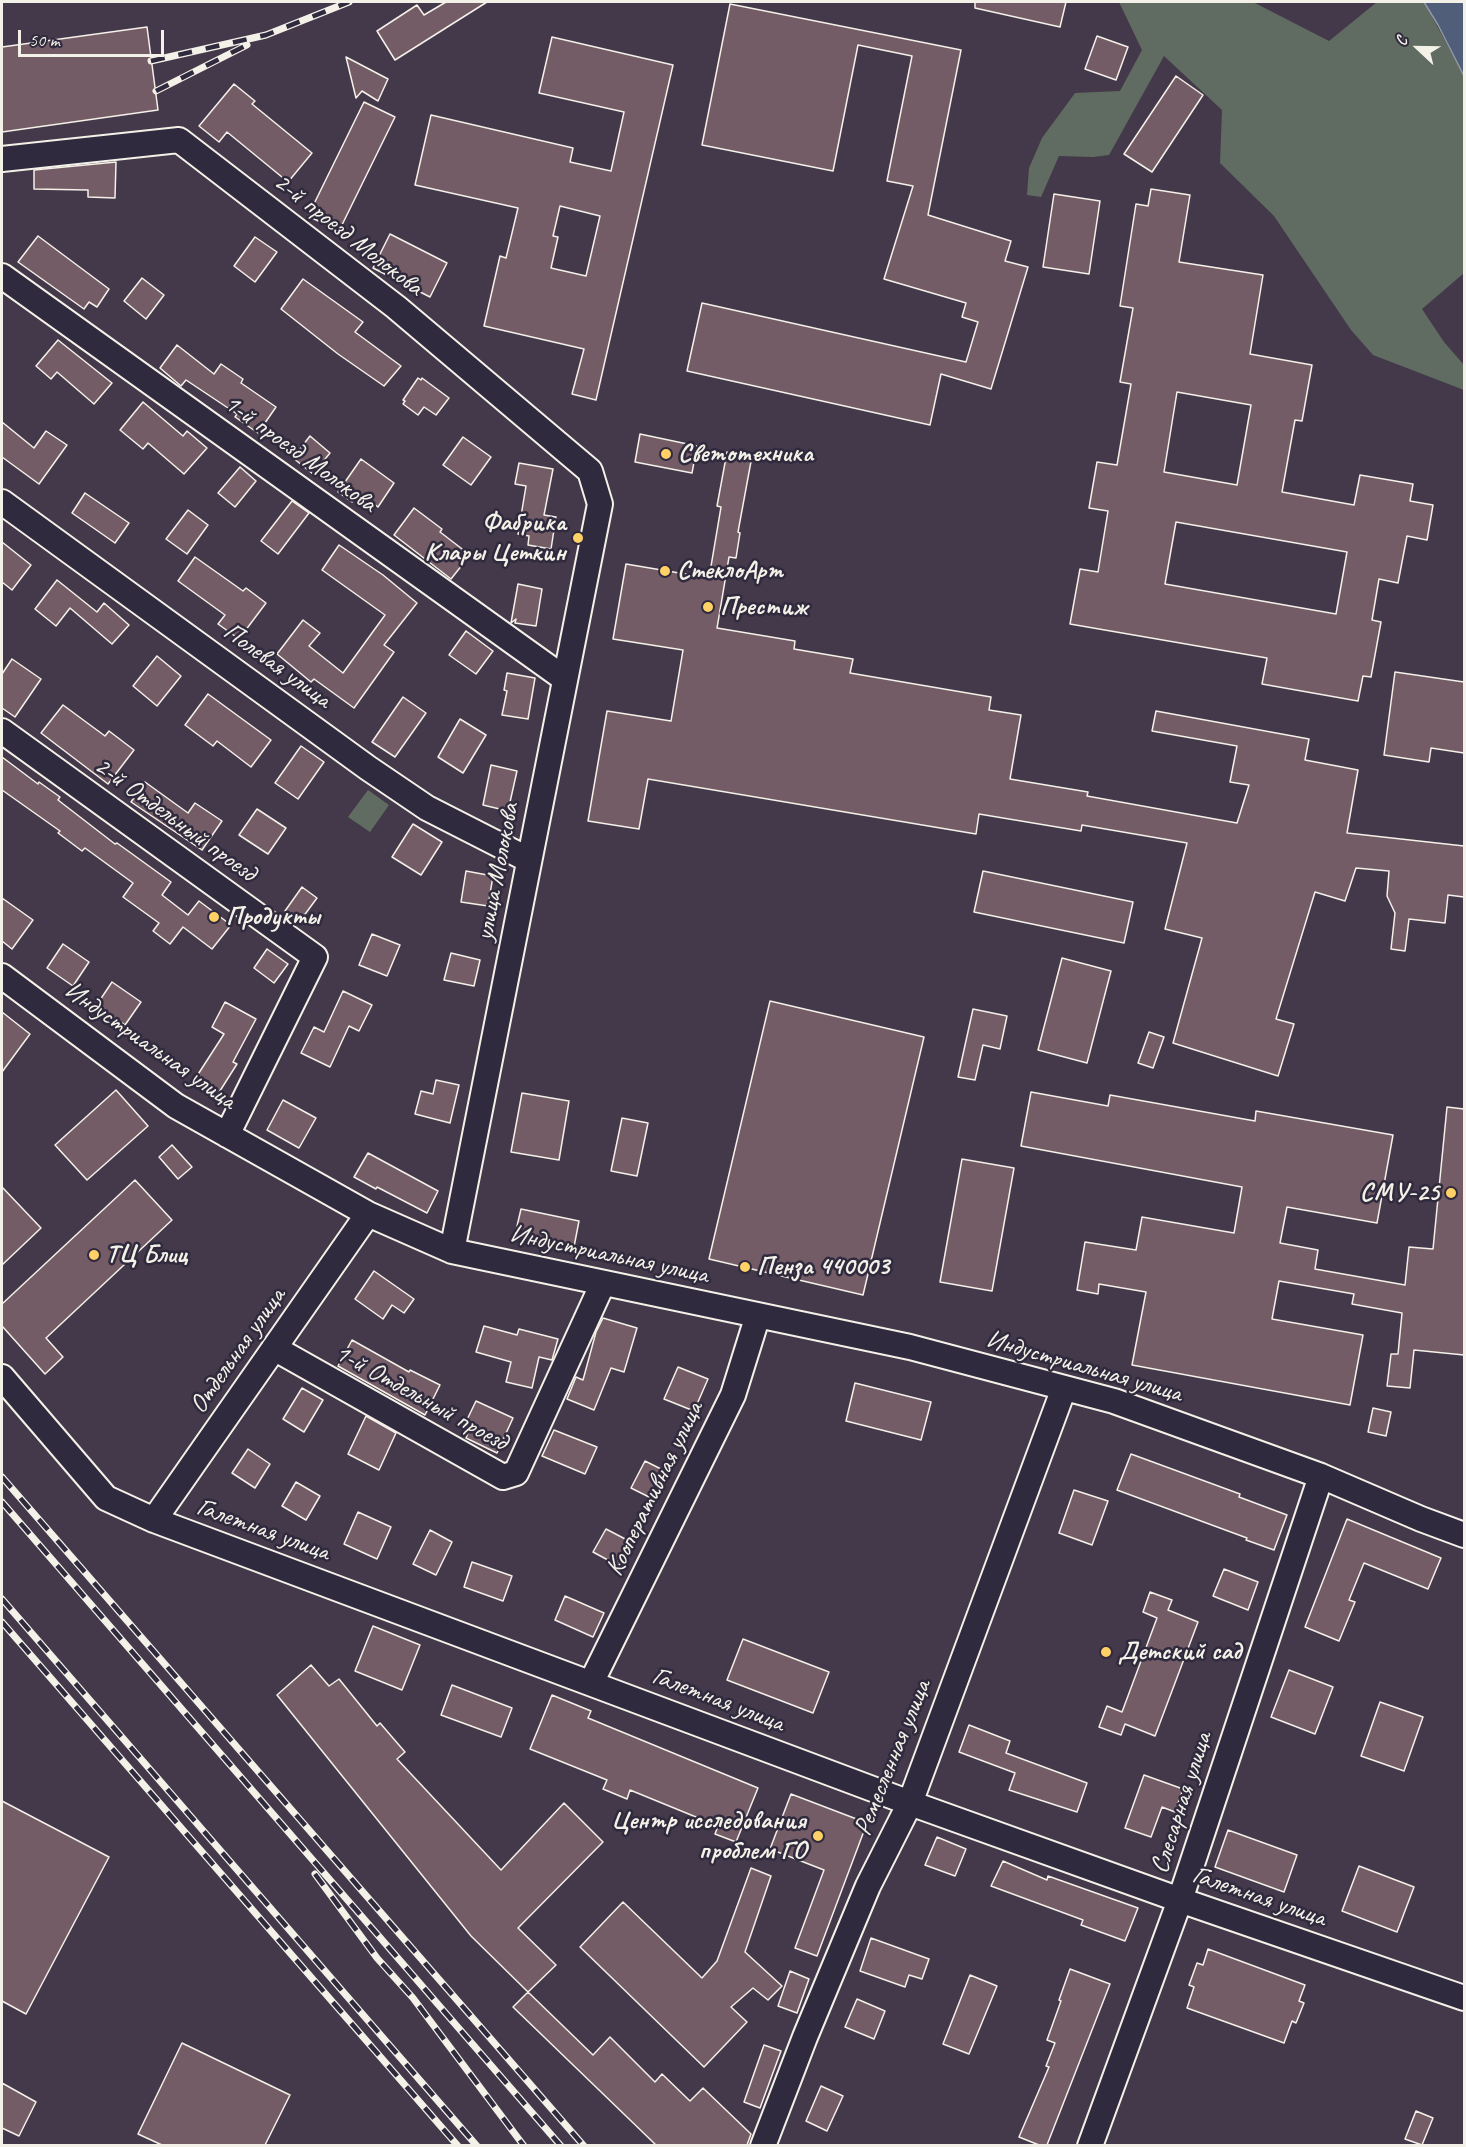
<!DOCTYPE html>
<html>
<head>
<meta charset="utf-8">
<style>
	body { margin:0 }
	#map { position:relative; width:1466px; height:2147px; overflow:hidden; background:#44394a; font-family:Caveat,sans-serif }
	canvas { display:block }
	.frame { position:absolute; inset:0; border:3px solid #f4f1e8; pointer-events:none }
	.north { position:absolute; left:1388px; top:18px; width:60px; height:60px; -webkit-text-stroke:4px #2f2a3d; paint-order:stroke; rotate:292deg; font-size:16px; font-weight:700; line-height:24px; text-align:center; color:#f4f1e8 }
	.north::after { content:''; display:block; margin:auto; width:21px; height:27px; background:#f4f1e8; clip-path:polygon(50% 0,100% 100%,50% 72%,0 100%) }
	.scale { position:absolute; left:18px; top:30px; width:146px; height:27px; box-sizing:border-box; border:3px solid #f4f1e8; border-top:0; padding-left:8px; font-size:18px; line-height:21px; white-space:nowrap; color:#f4f1e8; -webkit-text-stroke:4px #2f2a3d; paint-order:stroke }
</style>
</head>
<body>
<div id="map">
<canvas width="1466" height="2147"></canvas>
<div class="frame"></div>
<div class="north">С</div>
<div class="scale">50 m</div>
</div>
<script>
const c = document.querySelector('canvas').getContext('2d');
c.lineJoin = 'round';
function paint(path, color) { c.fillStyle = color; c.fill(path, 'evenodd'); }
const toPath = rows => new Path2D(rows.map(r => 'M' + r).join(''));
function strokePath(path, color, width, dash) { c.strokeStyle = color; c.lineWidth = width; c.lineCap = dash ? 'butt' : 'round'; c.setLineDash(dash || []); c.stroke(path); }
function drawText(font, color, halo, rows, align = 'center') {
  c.font = font + ' Caveat,sans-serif'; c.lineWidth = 5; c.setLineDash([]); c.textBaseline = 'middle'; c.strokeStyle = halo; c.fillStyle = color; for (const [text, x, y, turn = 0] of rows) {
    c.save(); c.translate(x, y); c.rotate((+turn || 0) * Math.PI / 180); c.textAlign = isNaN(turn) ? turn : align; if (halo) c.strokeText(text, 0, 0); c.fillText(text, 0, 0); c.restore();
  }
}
const green = toPath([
	[1119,2,1253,2,1329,41,1377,2,1424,2,1464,76,1464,273,1422,309,1444,342,1464,365,1464,390,1373,355,1351,330,1274,216,1220,163,1222,110,1164,56,1109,155,1093,157,1059,156,1041,197,1027,195,1029,168,1042,138,1075,93,1120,91,1142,50],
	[368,790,389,805,370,832,348,817]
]);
const water = toPath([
	[1424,2,1464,2,1464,76,1438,25,1424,2]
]);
const building = toPath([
	[446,2,487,2,395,60,377,31,417,5,424,15,446,2],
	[975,2,1066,2,1060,27,975,8,975,2],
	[730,4,961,50,928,215,1011,241,1005,261,1028,267,991,389,941,374,930,425,687,371,702,303,966,362,978,322,962,317,966,303,884,279,913,186,887,181,912,56,858,45,833,171,702,145,730,4],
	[147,27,158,110,2,132,2,47,147,27],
	[1097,36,1128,47,1116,80,1085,69,1097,36],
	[552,37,673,65,596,400,572,394,584,349,484,326,500,256,506,258,518,208,415,185,431,115,573,148,570,162,611,171,624,112,539,93,552,37],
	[560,206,600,216,586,276,551,268,558,237,553,236,560,206],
	[346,57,388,79,378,101,362,91,356,98,346,57],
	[1176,76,1203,95,1152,172,1124,154,1176,76],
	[234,84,255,101,252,104,312,153,288,182,227,132,219,142,199,126,234,84],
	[364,102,395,117,339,231,308,216,364,102],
	[116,162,115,198,88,197,88,190,34,189,34,170,116,162],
	[1151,189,1190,195,1179,262,1263,275,1250,354,1312,365,1302,421,1295,420,1282,492,1354,505,1360,475,1413,484,1410,501,1433,505,1427,540,1407,536,1398,583,1379,579,1372,620,1381,622,1371,677,1363,676,1358,701,1262,684,1267,658,1070,624,1080,569,1098,572,1108,511,1089,508,1097,462,1117,465,1131,384,1120,382,1133,308,1120,306,1136,204,1148,206,1151,189],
	[1177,392,1251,405,1237,485,1164,472,1177,392],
	[1176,522,1347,552,1336,614,1165,584,1176,522],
	[1054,194,1100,201,1089,274,1043,267,1054,194],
	[390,234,447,263,430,297,373,268,390,234],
	[38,236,109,289,97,307,89,302,84,309,18,262,38,236],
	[255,237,277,252,255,282,234,266,255,237],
	[142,278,164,295,146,319,124,301,142,278],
	[303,279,363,322,355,332,401,366,384,386,338,354,281,309,303,279],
	[58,340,112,383,94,404,57,372,51,379,36,366,58,340],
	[177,345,214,374,221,364,243,379,241,383,276,407,258,433,235,417,237,414,186,380,181,386,160,368,177,345],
	[418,378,421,380,422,378,449,398,436,415,424,407,418,415,403,404,405,401,403,400,418,378],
	[143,402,183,436,187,431,207,448,184,474,148,443,143,449,120,430,143,402],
	[2,422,34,448,46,431,67,445,39,484,2,457,2,422],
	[640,434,697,446,692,473,635,462,640,434],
	[310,436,330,453,313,474,293,458,310,436],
	[463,437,491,457,471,485,443,465,463,437],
	[727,452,752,456,738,532,740,533,736,558,729,557,717,628,795,641,794,649,853,659,850,673,991,697,989,710,1021,715,1010,779,1088,792,1087,796,1237,823,1249,785,1230,782,1237,746,1152,731,1156,711,1309,739,1305,760,1358,770,1347,833,1464,846,1464,897,1448,895,1445,923,1409,919,1405,951,1391,949,1395,913,1387,896,1389,871,1356,868,1345,901,1315,892,1276,1019,1294,1024,1278,1076,1173,1043,1202,938,1165,929,1187,843,1082,825,1081,831,979,814,976,834,648,779,639,829,588,821,607,711,671,721,683,650,613,639,626,564,709,578,721,507,717,506,727,452],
	[361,459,394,483,378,507,358,492,352,502,338,492,361,459],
	[519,463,553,469,544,515,556,517,551,549,528,545,529,536,518,534,526,486,515,484,519,463],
	[240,467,256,481,235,507,218,493,240,467],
	[85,493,129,523,115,543,72,513,85,493],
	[292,501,309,513,278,554,261,541,292,501],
	[414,508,442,529,440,532,470,555,451,579,394,535,414,508],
	[188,510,208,525,187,554,166,539,188,510],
	[2,542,31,565,12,590,2,582,2,542],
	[339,545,383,575,417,603,384,645,394,652,354,708,314,679,311,682,277,654,303,620,320,633,309,646,343,673,385,615,322,570,339,545],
	[195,557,243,591,246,588,266,603,239,639,218,624,225,615,178,581,195,557],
	[57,580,97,612,104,603,129,625,112,644,70,608,56,626,35,609,57,580],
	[518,584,542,589,536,626,515,623,516,619,511,623,518,584],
	[466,631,493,651,476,674,449,655,466,631],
	[157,656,181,676,157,706,133,686,157,656],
	[12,659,41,679,15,717,2,708,2,674,12,659],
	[1395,672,1464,682,1464,753,1431,748,1429,762,1384,755,1395,672],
	[507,673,535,678,528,719,502,715,507,691,504,690,507,673],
	[208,694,271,740,251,767,217,741,213,746,185,725,208,694],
	[403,697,426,713,395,757,372,742,403,697],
	[63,705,105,736,109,731,134,750,108,784,41,733,63,705],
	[460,719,486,735,463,773,438,757,460,719],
	[301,746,324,762,298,799,275,783,301,746],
	[2,757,38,784,39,782,60,797,58,800,115,844,117,843,171,882,162,895,188,915,199,901,231,925,212,949,183,927,170,944,153,931,159,923,123,897,133,883,85,848,82,851,58,833,60,831,2,790,2,757],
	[491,765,517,771,508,811,483,805,491,765],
	[145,782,188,813,195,803,222,821,202,850,131,802,145,782],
	[257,809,286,828,268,854,239,835,257,809],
	[413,824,442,842,421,875,392,857,413,824],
	[466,871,493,876,488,906,461,902,466,871],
	[983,871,1133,902,1124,943,974,912,983,871],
	[302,887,317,898,300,921,285,911,302,887],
	[2,898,33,920,12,949,2,941,2,898],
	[372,934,400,945,387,976,359,965,372,934],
	[63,944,89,962,73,986,47,968,63,944],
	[267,949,288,964,274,983,254,968,267,949],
	[451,953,480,960,474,986,444,980,451,953],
	[1062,958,1111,971,1087,1063,1038,1050,1062,958],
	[112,982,141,1002,125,1025,96,1006,112,982],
	[343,991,372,1005,359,1031,349,1026,330,1067,301,1053,314,1027,324,1032,343,991],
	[770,1001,924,1037,863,1295,709,1259,770,1001],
	[225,1002,256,1019,233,1062,237,1064,218,1094,195,1079,224,1034,212,1027,225,1002],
	[973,1009,1007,1016,1000,1049,983,1045,975,1080,958,1077,973,1009],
	[2,1012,30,1034,2,1072,2,1012],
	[1149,1032,1164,1037,1153,1068,1138,1063,1149,1032],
	[436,1080,459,1085,450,1123,415,1114,421,1091,433,1094,436,1080],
	[116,1090,148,1126,87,1180,55,1145,116,1090],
	[1031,1092,1108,1106,1110,1095,1255,1121,1256,1111,1393,1135,1377,1223,1287,1207,1280,1243,1318,1250,1315,1269,1405,1285,1409,1247,1433,1249,1447,1107,1464,1109,1464,1355,1414,1350,1410,1388,1387,1386,1391,1354,1398,1354,1402,1313,1352,1304,1354,1294,1279,1281,1272,1319,1363,1335,1350,1405,1132,1365,1146,1292,1099,1284,1098,1294,1077,1290,1085,1242,1136,1250,1142,1217,1234,1233,1242,1187,1021,1146,1031,1092],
	[522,1093,569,1101,559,1160,511,1152,522,1093],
	[283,1100,316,1118,299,1148,267,1130,283,1100],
	[622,1118,648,1123,637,1176,611,1171,622,1118],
	[172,1145,192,1167,178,1179,159,1157,172,1145],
	[368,1153,438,1191,427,1213,377,1187,376,1189,354,1177,368,1153],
	[962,1159,1014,1168,992,1291,940,1282,962,1159],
	[135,1180,172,1220,46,1338,63,1357,45,1374,2,1326,2,1304,135,1180],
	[2,1187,41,1228,2,1265,2,1187],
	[521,1209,579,1221,573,1252,514,1239,521,1209],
	[374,1271,414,1299,404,1313,392,1305,383,1319,355,1299,374,1271],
	[603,1318,637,1328,624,1372,611,1368,594,1410,567,1399,576,1377,583,1380,596,1332,603,1318],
	[484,1326,517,1335,519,1329,558,1339,552,1360,539,1357,532,1388,506,1382,511,1362,476,1352,484,1326],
	[352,1340,409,1372,410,1370,440,1385,425,1415,338,1366,352,1340],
	[678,1367,708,1379,694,1411,664,1399,678,1367],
	[855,1383,931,1402,921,1440,846,1421,855,1383],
	[302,1388,323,1400,304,1432,283,1419,302,1388],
	[476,1401,513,1418,497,1453,466,1438,470,1428,464,1426,476,1401],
	[1373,1408,1391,1412,1386,1436,1368,1432,1373,1408],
	[366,1416,396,1433,379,1470,348,1454,366,1416],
	[554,1430,597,1447,585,1474,542,1456,554,1430],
	[248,1449,270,1464,255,1488,232,1473,248,1449],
	[1131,1454,1240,1494,1239,1497,1287,1515,1274,1550,1246,1540,1247,1538,1117,1490,1131,1454],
	[645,1461,669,1473,655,1500,631,1488,645,1461],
	[296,1482,320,1496,306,1520,282,1506,296,1482],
	[1074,1490,1108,1501,1092,1545,1059,1533,1074,1490],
	[358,1512,391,1527,377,1559,344,1544,358,1512],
	[1347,1519,1441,1558,1428,1589,1364,1563,1349,1600,1355,1602,1339,1641,1305,1627,1347,1519],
	[606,1529,631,1542,619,1566,593,1552,606,1529],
	[430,1530,452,1542,436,1575,413,1564,430,1530],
	[472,1562,512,1576,503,1601,464,1587,472,1562],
	[1224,1569,1258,1582,1248,1610,1213,1596,1224,1569],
	[1150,1592,1172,1600,1168,1610,1198,1622,1155,1736,1125,1724,1121,1735,1099,1727,1107,1706,1122,1712,1157,1618,1143,1612,1150,1592],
	[565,1596,604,1613,593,1637,555,1620,565,1596],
	[373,1626,420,1645,402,1690,355,1671,373,1626],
	[743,1639,829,1672,813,1713,727,1680,743,1639],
	[311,1665,329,1686,339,1679,377,1726,380,1723,405,1752,397,1759,501,1870,564,1803,603,1842,518,1928,556,1965,528,1992,471,1936,277,1695,311,1665],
	[1289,1670,1333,1687,1315,1734,1271,1717,1289,1670],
	[452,1685,512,1708,501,1737,441,1715,452,1685],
	[552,1695,591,1711,588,1718,758,1788,736,1842,715,1834,718,1826,630,1790,627,1799,603,1789,607,1780,530,1749,552,1695],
	[1380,1702,1423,1717,1404,1771,1361,1756,1380,1702],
	[969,1725,1010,1741,1006,1753,1087,1783,1077,1812,1009,1790,1015,1773,959,1752,969,1725],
	[1144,1775,1183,1789,1175,1812,1162,1807,1151,1837,1125,1828,1144,1775],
	[791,1794,867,1823,817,1956,795,1948,824,1870,770,1849,791,1794],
	[2,1801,109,1857,26,2014,2,2001,2,1801],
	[1228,1830,1297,1855,1284,1892,1215,1867,1228,1830],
	[937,1837,966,1849,955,1876,925,1865,937,1837],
	[1003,1861,1047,1880,1048,1876,1138,1908,1125,1941,1081,1925,1083,1920,991,1886,1003,1861],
	[1359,1866,1414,1887,1397,1932,1342,1911,1359,1866],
	[751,1868,771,1876,745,1952,782,1986,768,2000,753,1988,731,2007,747,2022,704,2067,580,1947,623,1902,702,1978,717,1961,751,1868],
	[871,1938,929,1959,922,1979,909,1975,905,1987,860,1971,871,1938],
	[1208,1949,1305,1985,1299,2001,1304,2003,1296,2023,1292,2021,1284,2043,1187,2008,1194,1987,1189,1985,1197,1963,1203,1965,1208,1949],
	[1070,1969,1110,1984,1047,2145,1039,2145,1019,2137,1049,2067,1046,2066,1055,2043,1047,2040,1061,2001,1059,2000,1070,1969],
	[790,1971,809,1979,797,2013,778,2006,790,1971],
	[970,1975,997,1986,969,2054,943,2044,970,1975],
	[528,1992,593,2055,610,2037,655,2082,662,2074,690,2101,703,2088,751,2134,747,2145,656,2145,513,2007,528,1992],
	[857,1999,885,2011,874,2039,845,2027,857,1999],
	[182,2043,290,2095,265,2145,162,2145,138,2134,182,2043],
	[764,2045,781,2051,760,2108,744,2102,764,2045],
	[2,2083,36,2102,19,2136,2,2128,2,2083],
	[821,2086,843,2096,827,2131,806,2121,821,2086],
	[1416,2111,1433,2118,1422,2145,1405,2139,1416,2111]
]);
const minor = toPath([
	[2,159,179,140,396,307,590,471,600,504,452,1251],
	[2,276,565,679],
	[2,502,368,768,427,808,529,860],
	[2,731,315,957,227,1135],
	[2,976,176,1106,368,1214,452,1251,910,1347,1114,1401,1321,1476,1421,1519,1464,1535],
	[274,1348,503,1477,516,1473,603,1283],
	[2,1377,106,1498,154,1520,910,1803,1180,1900,1464,1998],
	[154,1520,368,1214],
	[591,1683,733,1395,758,1315],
	[763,2146,805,2037,868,1886,910,1803,1064,1388],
	[1090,2146,1180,1900,1321,1476]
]);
const rail = toPath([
	[151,61,266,35,349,2],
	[156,91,247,45],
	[2,1477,584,2146],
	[2,1502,561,2146],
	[2,1599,477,2146],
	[2,1622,458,2146],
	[315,1874,377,1958,413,1998,524,2146]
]);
const markers = [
	[666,454,6,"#ffd166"],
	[578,538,6,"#ffd166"],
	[665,571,6,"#ffd166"],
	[708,607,6,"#ffd166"],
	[214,917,6,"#ffd166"],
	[1451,1193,6,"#ffd166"],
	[94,1255,6,"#ffd166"],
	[745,1267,6,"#ffd166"],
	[1106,1652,6,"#ffd166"],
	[818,1836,6,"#ffd166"]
];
const streetNames = [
	["2-й проезд Молокова",348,235,38],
	["1-й проезд Молокова",300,454,36],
	["Полевая улица",277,666,36],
	["2-й Отдельный проезд",175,820,36],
	["улица Молокова",498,872,-79],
	["Индустриальная улица",150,1046,35],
	["Индустриальная улица",609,1255,12],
	["Отдельная улица",238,1351,-55],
	["Индустриальная улица",1084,1367,16],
	["1-й Отдельный проезд",421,1398,29],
	["Кооперативная улица",655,1489,-64],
	["Галетная улица",263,1530,20],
	["Галетная улица",718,1700,21],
	["Ремесленная улица",893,1758,-68],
	["Слесарная улица",1182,1803,-72],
	["Галетная улица",1259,1897,19]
];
const poiNames = [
	["Светотехника",678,454],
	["Фабрика",566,523,"right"],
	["Клары Цеткин",566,553,"right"],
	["СтеклоАрт",677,571],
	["Престиж",720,607],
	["Продукты",226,917],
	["СМУ-25",1439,1193,"right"],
	["ТЦ Блиц",106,1255],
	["Пенза 440003",757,1267],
	["Детский сад",1118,1652],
	["Центр исследования",806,1821,"right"],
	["проблем ГО",806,1851,"right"]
];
paint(green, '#606c61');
paint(water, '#505e7a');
strokePath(water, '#9299a6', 1.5);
paint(building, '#745c67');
strokePath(building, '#f4f1e8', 1.5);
strokePath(minor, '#f4f1e8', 28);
strokePath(minor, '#2f2a3d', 24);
strokePath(rail, '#f4f1e8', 7);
strokePath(rail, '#2f2a3d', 4.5, [14]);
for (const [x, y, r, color] of markers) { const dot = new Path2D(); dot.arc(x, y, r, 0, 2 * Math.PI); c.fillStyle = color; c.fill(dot); strokePath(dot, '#2f2a3d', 2); }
drawText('26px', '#f4f1e8', '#2f2a3d', streetNames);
drawText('bold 26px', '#f4f1e8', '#2f2a3d', poiNames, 'left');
</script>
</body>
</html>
